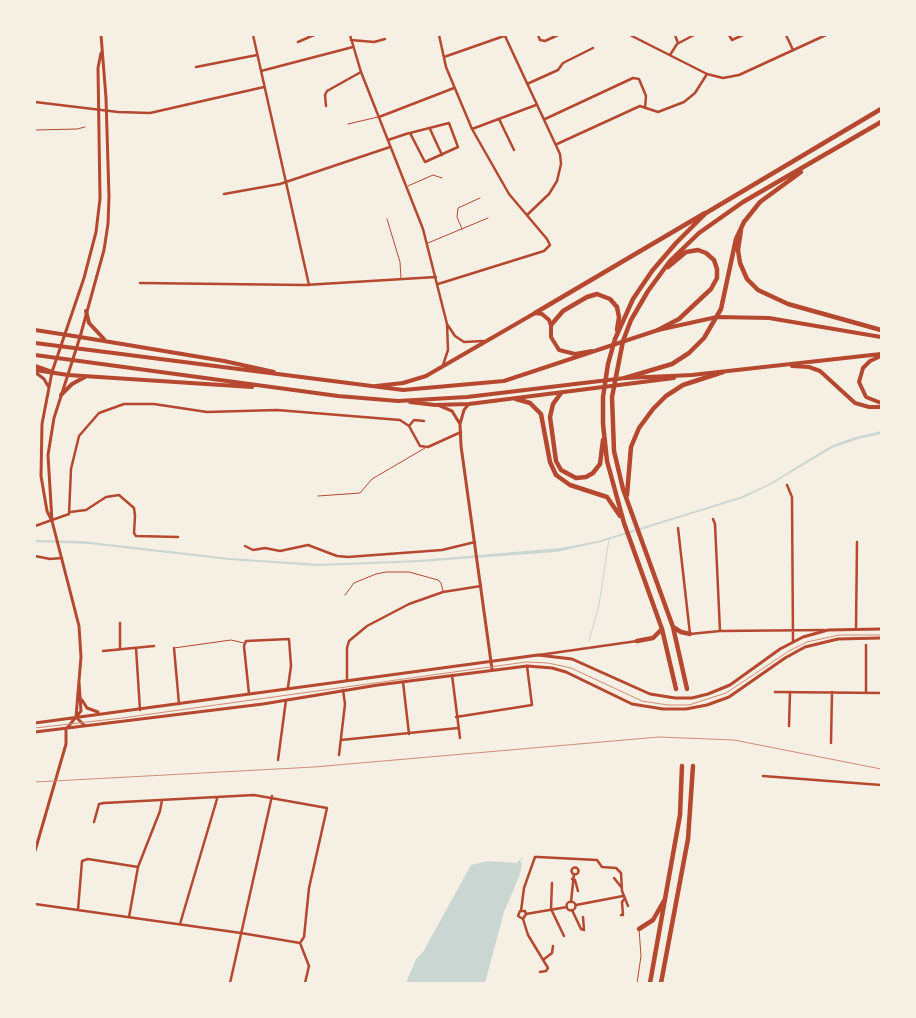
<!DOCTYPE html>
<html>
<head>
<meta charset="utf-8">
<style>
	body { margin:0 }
	#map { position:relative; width:916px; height:1018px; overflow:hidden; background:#f6efe4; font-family:"Work Sans",sans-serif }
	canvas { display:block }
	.frame { position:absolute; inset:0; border:36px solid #f6efe4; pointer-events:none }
</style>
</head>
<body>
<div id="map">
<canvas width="916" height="1018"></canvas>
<div class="frame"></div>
</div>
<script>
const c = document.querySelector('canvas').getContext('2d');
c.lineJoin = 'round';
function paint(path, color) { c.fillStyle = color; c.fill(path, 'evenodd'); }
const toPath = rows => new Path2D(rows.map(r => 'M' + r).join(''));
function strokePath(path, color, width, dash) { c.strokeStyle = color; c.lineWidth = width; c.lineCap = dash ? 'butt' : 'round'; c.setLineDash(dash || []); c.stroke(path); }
const water = toPath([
	[881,431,881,434,858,439,832,448,770,485,743,498,601,542,556,552,420,562,317,566,229,560,89,544,35,542,35,540,82,541,230,558,320,564,420,560,561,548,598,541,740,497,767,485,831,446,852,438],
	[519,860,522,863,520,874,504,912,485,983,406,983,416,959,423,952,471,865,488,861,517,863]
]);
const stream = toPath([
	[589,641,599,605,609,539],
	[521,860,522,858]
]);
const service = toPath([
	[348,124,378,117],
	[35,130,77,129,85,127],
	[408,186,433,175,442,178],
	[387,219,400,262,401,279],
	[462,229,457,217,458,208,480,198],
	[428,243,488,218],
	[318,496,360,493,372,479,425,448],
	[345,595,354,583,376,574,386,572,409,572,438,580,441,583,443,591],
	[174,648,231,640,244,643],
	[637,983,641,956,639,929]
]);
const minor = toPath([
	[253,35,309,285],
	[350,35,361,72,423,229,447,324,448,350,443,365],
	[538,35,540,40,545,41,558,35],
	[630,35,707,74,723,78,739,75,826,35],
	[675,35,678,43],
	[729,35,732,40,743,35],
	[786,35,793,50],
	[505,36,560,154,561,164,557,181,549,194,527,215],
	[351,40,374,42,385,39],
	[298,42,314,35],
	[670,55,677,44,694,35],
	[444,57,507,35],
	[196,67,257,55],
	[261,71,353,47],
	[527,84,558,70,563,63,593,48],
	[35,102,118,112,150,113,264,87],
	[326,106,325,95,327,91,361,72],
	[379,117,454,88],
	[499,119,514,150],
	[545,119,633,78,639,79,646,96,645,108],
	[430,129,442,155],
	[472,129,536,105],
	[388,140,406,134,449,123,458,147,425,162,410,133],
	[557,144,640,106,658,112,684,102,695,93,707,74],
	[224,194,280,184,390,147],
	[140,283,305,285,436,277],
	[438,284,544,251,550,245,547,239,509,194,472,129,446,67,439,35],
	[447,324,455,336,464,342,483,341],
	[409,426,414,420,424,421],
	[787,485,792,497,793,641],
	[70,512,86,510,106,497,119,495,134,508,135,516,134,533,136,536,178,537],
	[713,519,715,524,720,631],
	[35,526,69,514,71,469,79,436,99,413,124,404,154,404,207,412,277,410,400,420,409,426,420,446,428,447,461,432],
	[678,528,690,634,720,631,824,630],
	[245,546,253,550,265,548,280,551,308,545,337,556,348,557,442,550,475,542],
	[35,556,50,559,62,558],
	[120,623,120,649],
	[856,629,857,542],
	[136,648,140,710],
	[174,648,179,704],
	[103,651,154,646],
	[539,655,637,641],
	[452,675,460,738],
	[347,680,347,648,349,641,367,626,409,604,443,592,481,586],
	[403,682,409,734],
	[775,692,881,693],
	[866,693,866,645],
	[249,694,244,646,246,641,289,639,291,666,288,687],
	[456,717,532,705,527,666],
	[789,726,790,692],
	[341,740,458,728],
	[831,743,832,692],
	[339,755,345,704,343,690],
	[278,760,286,700],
	[763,776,881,785],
	[94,822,99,804,104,803,254,795,327,808,309,888,304,937,300,943],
	'571.5 871a3.5 3.5 0 1 1 7 0a3.5 3.5 0 1 1-7 0Z',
	[614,878,622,888],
	[572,879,575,880,578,891],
	[552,883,551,909,564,936],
	'566.5 906a4.5 4.5 0 1 1 9 0a4.5 4.5 0 1 1-9 0Z',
	[571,902,574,874],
	[35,904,241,933,300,943],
	[576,905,623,896],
	[78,910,82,861,88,859,138,867],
	[572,910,581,929,584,930,583,917],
	[521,911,524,888,535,857,538,857,597,860,602,867,616,868,621,873,622,891,628,906],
	[526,914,525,911,520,911,518,916,523,919,526,914,567,907],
	[621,915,623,915,622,902,625,898],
	[129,917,138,867,160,811,162,800],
	[523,919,528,935,548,968,546,971,540,972],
	[180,924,217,799],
	[300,943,309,966,305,983],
	[543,960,552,953,553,946],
	[230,983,272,796]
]);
const tertiary = toPath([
	[35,372,44,379,48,386],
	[468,405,464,410,460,424,461,446,492,669],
	[440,406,452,411,460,424],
	[51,519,47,511,41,476,42,424,52,372,84,278,96,232,100,199,98,68,101,53],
	[82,700,87,708,98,712],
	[76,717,81,657,79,626,52,521,48,455,54,418,80,337,104,250,108,224,109,197,106,98,101,35],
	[76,717,85,726],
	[35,723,538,655,572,659,650,694,675,698,692,698,708,694,730,685,780,649,803,637,828,630,881,629],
	[67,728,81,711,79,682],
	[35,732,263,704,378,685,527,666,552,668,566,672,632,704,663,709,686,709,707,705,729,697,785,658,805,647,838,639,881,638],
	[35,851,66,744,66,729]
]);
const secondary = toPath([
	[35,330,80,337],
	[35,370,68,375]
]);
const primary = toPath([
	[86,311,89,323,104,339],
	[80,337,224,361,274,372],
	[35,343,403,390,504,381,658,330,717,317,769,318,881,337],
	[35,355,338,396,398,401,467,397,625,378,692,375,881,354],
	[881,356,870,361,863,368,859,382,866,397,881,403],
	[35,366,52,372],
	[792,366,809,367,820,371,855,403,869,407,881,407],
	[68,375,252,387],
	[376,386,403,383,426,376,535,313,542,314,549,320,551,325,551,337,559,350,575,354,592,351],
	[61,395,72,384,85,377],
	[410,402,435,405,469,404,674,378]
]);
const trunk = toPath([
	[741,230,738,250,740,263,747,279,758,290,788,304,881,330],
	[535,313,705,213],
	[551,325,563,311,587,297,597,294,610,299,617,307,619,317,617,330],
	[658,330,679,319,711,289,717,278,717,269,714,260,706,253,698,250,686,252,668,267],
	[625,378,672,364,689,353,704,338,721,309,736,239,744,222,760,202,801,172],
	[561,393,553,404,550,417,556,461,561,470,576,478,586,477,593,473,600,464,603,440],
	[516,399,530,403,541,414,550,462,556,475,570,485,607,497,620,516],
	[627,495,631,447,639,428,653,409,666,396,683,385,723,372],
	[673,627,681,632,690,634],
	[637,641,653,638,662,629],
	[676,689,662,629,624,523,607,461,603,424,603,397,608,364,615,339,633,299,652,271,676,243,706,213,881,109],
	[687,689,673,627,623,489,614,451,612,397,623,341,631,320,648,291,670,261,699,233,743,202,881,122],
	[639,929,653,920,665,899],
	[650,983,680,815,682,766],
	[661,983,688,839,693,766]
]);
const tram = toPath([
	[35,728,122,718,526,662,548,663,571,668,642,701,668,705,689,705,726,693,789,651,807,642,839,635,881,635]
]);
const rail = toPath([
	[35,782,314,767,659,737,734,740,881,769]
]);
paint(water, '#c9d6d2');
strokePath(stream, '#c9d6d2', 1);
strokePath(service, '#b5482f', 1);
strokePath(minor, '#b5482f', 2.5);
strokePath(tertiary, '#b5482f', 3);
strokePath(secondary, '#b5482f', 4);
strokePath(primary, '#b5482f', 4);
strokePath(trunk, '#b5482f', 4.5);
strokePath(tram, '#cf8b77', 1);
strokePath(rail, '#cf8b77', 1);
</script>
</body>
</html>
